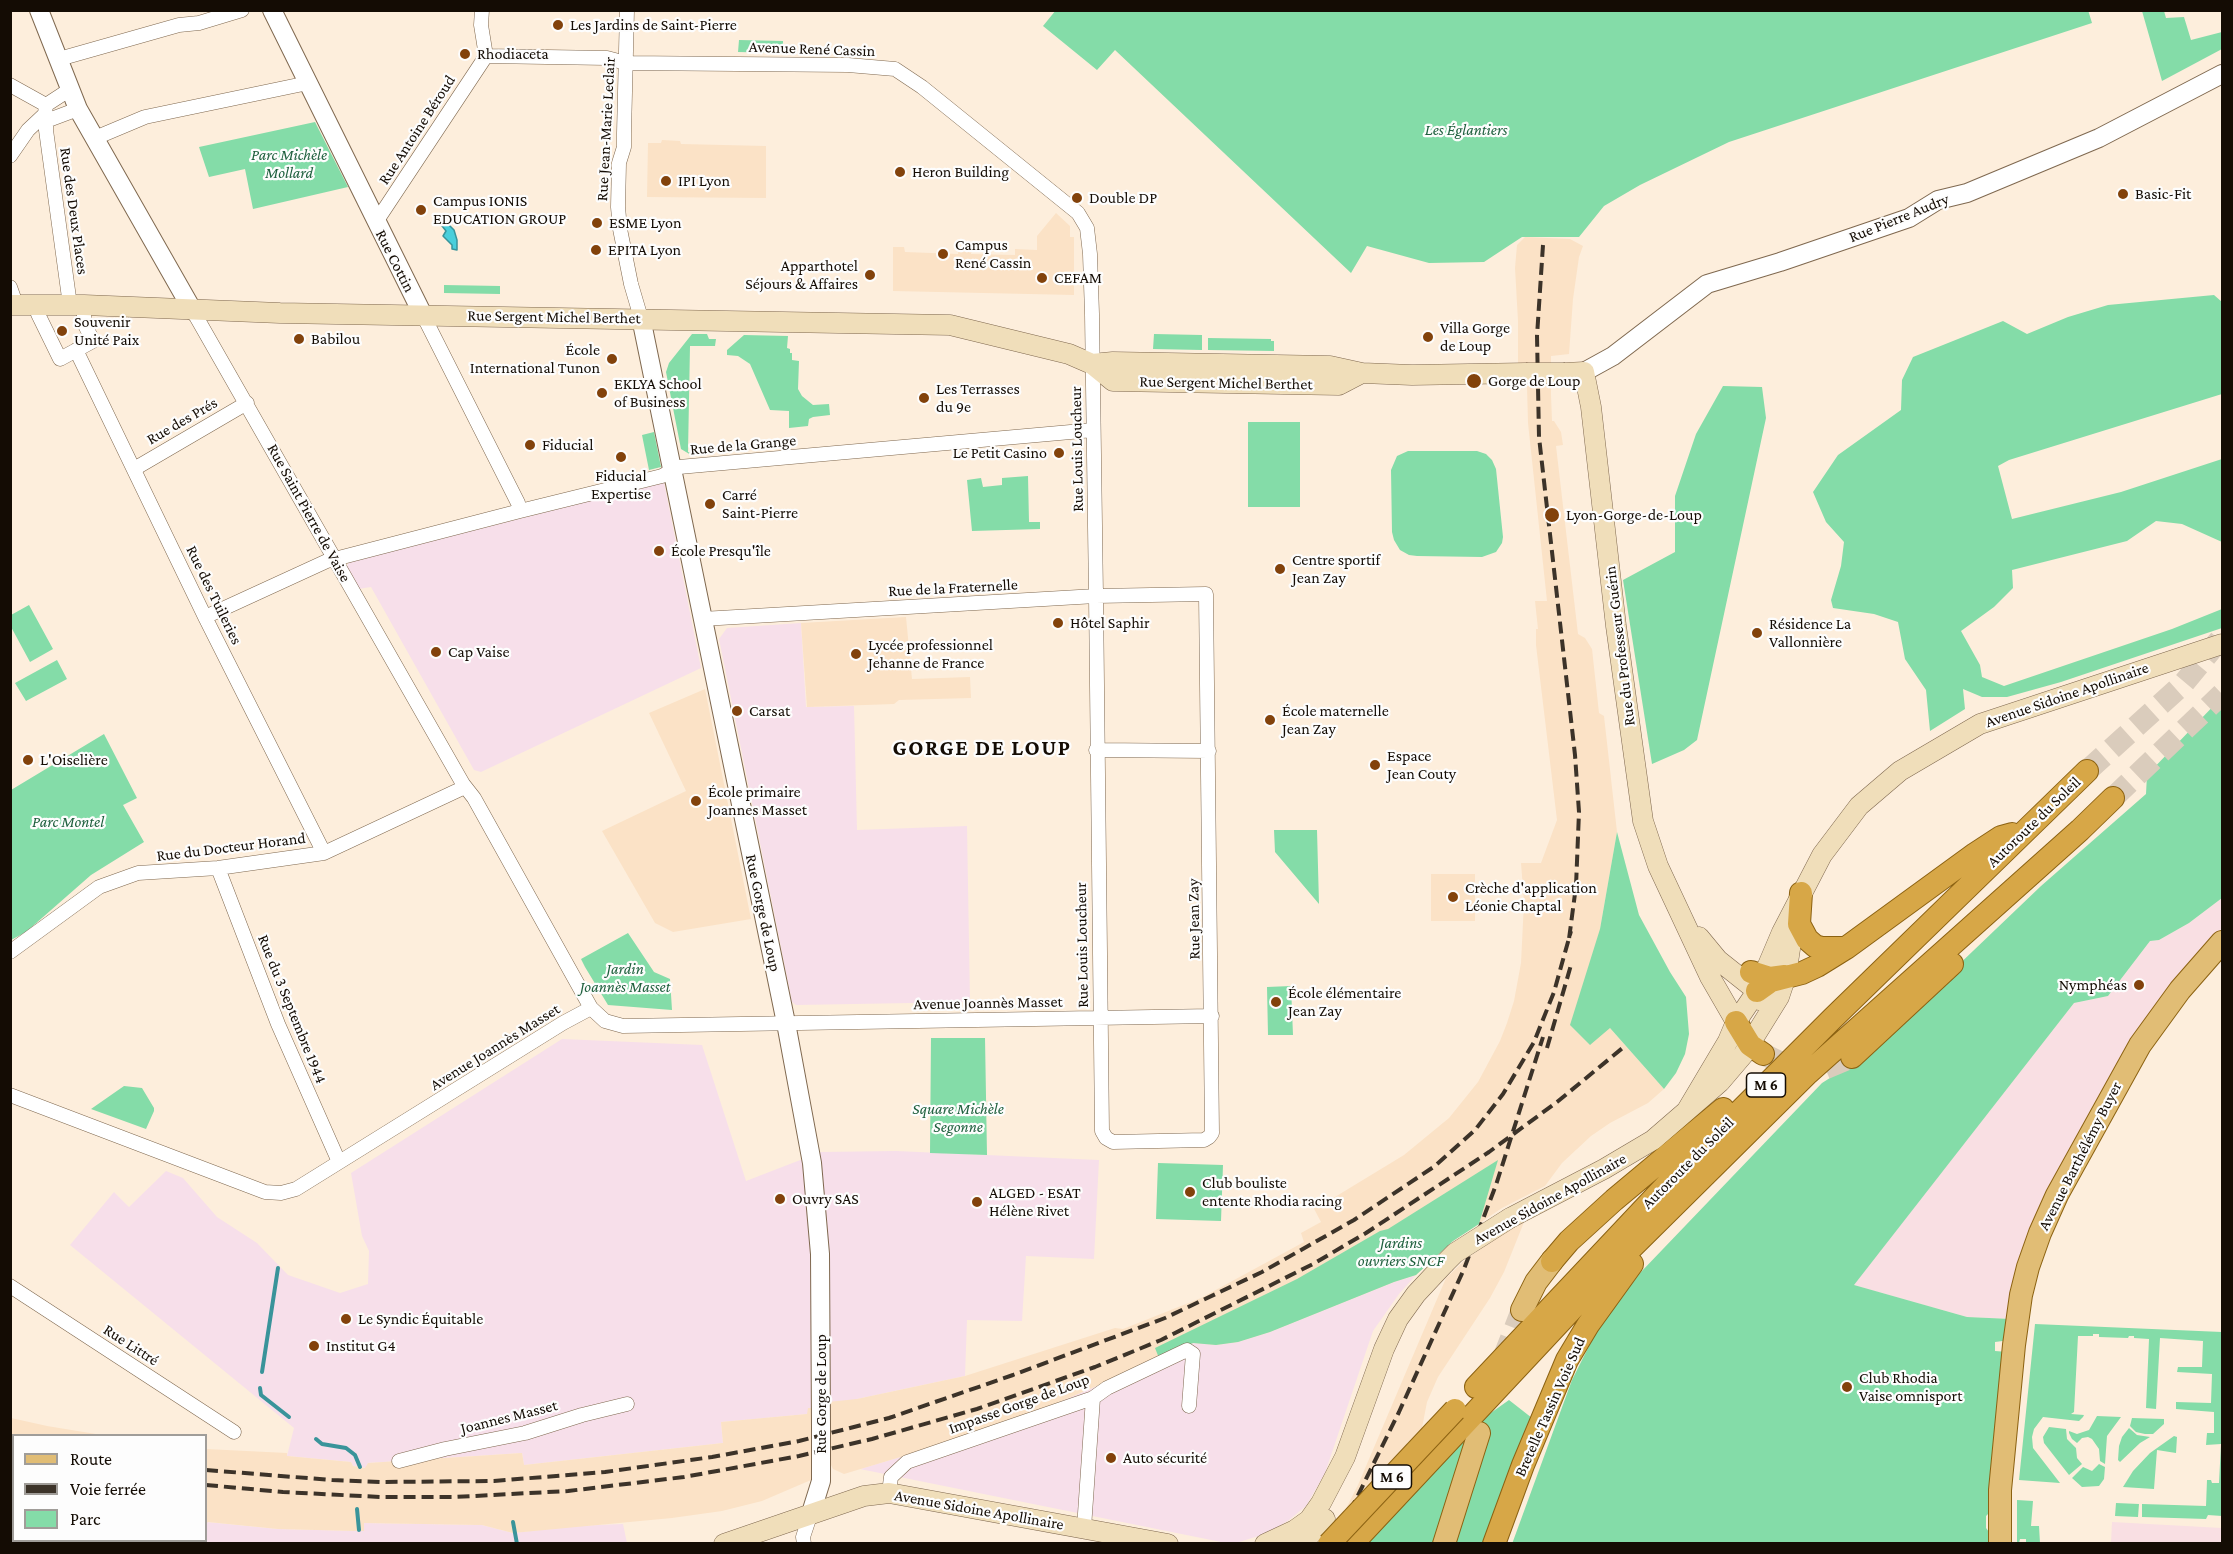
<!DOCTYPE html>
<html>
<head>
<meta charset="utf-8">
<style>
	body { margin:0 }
	#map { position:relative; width:2233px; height:1554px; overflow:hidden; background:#fdeedc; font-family:"Crimson Pro",serif }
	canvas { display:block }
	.frame { position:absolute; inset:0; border:12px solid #140c04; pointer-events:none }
	.legend { position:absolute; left:12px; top:1434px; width:195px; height:108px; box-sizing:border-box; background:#fdfdfd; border:2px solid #a09d99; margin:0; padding:8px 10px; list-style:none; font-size:18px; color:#140c04 }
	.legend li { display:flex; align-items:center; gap:12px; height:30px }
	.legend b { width:30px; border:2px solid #a09d99 }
</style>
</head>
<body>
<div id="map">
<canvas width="2233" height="1554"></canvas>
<div class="frame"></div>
<ul class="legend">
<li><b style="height:8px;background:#e1bd75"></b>Route</li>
<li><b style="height:8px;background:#3c3329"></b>Voie ferrée</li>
<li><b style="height:16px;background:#84dca8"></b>Parc</li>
</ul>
</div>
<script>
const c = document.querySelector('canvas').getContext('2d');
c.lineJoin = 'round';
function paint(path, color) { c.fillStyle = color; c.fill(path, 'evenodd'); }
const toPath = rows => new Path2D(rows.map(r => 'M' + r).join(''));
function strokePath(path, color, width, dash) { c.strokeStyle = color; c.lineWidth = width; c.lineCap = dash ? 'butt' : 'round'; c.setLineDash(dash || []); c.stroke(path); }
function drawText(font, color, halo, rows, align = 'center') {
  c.font = font + ' "Crimson Pro",serif'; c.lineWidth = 4.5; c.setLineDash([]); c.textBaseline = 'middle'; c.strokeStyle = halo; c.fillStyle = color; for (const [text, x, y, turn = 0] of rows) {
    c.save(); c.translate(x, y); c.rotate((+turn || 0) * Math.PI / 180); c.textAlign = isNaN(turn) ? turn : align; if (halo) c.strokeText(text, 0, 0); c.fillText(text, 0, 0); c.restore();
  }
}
const commercial = toPath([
	[2222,898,2222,928,2206,944,2130,1044,2011,1319,1967,1317,1853,1285,2074,1003,2108,996,2150,941,2159,940,2189,923],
	[2112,1522,2222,1528,2222,1543,2111,1543]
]);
const industrial = toPath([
	[664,482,701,668,481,772,474,770,371,587,358,589,346,568,349,562],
	[801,623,806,707,854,706,857,830,967,826,970,1002,796,1005,792,1002,719,639,727,628],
	[562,1039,702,1045,746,1181,821,1152,896,1151,1099,1160,1094,1259,1026,1256,1022,1321,967,1320,965,1376,857,1399,808,1414,721,1422,723,1443,524,1465,522,1453,368,1463,366,1468,353,1466,351,1462,287,1456,294,1428,70,1245,114,1192,129,1207,166,1171,183,1178,217,1217,257,1243,288,1275,340,1293,368,1284,369,1251,362,1236,351,1173],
	[1416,1275,1399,1294,1373,1331,1325,1473,1306,1506,1289,1520,1268,1533,1236,1543,1226,1543,860,1469,1000,1427,1130,1372,1193,1342,1216,1345,1238,1342,1270,1332,1394,1282],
	[10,1478,14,1478,14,1540,206,1540,206,1524,207,1522,278,1529,356,1531,364,1530,364,1523,482,1525,513,1533,574,1526,623,1524,627,1543,11,1543]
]);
const built = toPath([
	[662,140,680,141,681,144,766,146,766,198,647,197,648,143,661,143],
	[1056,213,1070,226,1070,237,1074,237,1074,295,893,291,893,247,904,247,905,252,958,254,959,248,971,248,971,254,1015,255,1015,249,1037,250,1037,236],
	[1525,237,1570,239,1583,246,1579,257,1573,299,1569,354,1551,356,1551,395,1552,421,1554,421,1561,432,1563,445,1556,446,1578,634,1585,638,1592,649,1599,713,1604,716,1617,832,1600,929,1609,1027,1664,1089,1648,1103,1610,1123,1591,1136,1562,1163,1545,1186,1502,1208,1453,1241,1416,1275,1394,1282,1270,1332,1238,1342,1216,1345,1193,1343,1130,1372,1000,1427,844,1474,833,1469,827,1457,813,1470,811,1480,762,1501,722,1511,672,1518,513,1533,482,1525,364,1523,364,1531,356,1531,278,1529,208,1522,206,1524,206,1449,287,1453,287,1456,351,1462,353,1466,365,1468,368,1463,522,1453,524,1465,723,1443,721,1422,807,1414,808,1408,813,1408,828,1402,857,1399,965,1376,1115,1328,1123,1329,1201,1298,1304,1242,1301,1233,1321,1222,1312,1205,1328,1197,1330,1200,1404,1155,1449,1118,1478,1082,1500,1041,1507,1023,1514,1001,1521,963,1524,902,1521,863,1541,863,1557,820,1536,645,1536,629,1538,629,1535,601,1547,601,1528,423,1527,386,1530,386,1530,373,1518,373,1518,321,1515,268,1517,245],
	[906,617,912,679,970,677,971,698,899,700,894,704,807,707,801,623],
	[705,689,751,919,673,932,655,923,602,831,686,791,649,713],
	[1431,874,1475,874,1475,921,1431,921],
	[1524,1222,1504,1272,1490,1298,1438,1377,1427,1402,1421,1433,1335,1530,1358,1485,1446,1278,1466,1259,1499,1236],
	[11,1418,47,1426,102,1435,14,1436,13,1478,11,1478]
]);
const green = toPath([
	[1056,10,2088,10,2092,23,1729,142,1640,185,1604,206,1579,237,1522,237,1484,262,1429,263,1367,246,1351,273,1115,50,1097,70,1043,26],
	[2142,11,2164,11,2166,18,2184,17,2191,40,2222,32,2222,49,2162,81],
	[739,40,783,41,783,53,738,52],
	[315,122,348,187,253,209,245,169,209,177,199,147],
	[444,285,500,286,500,294,444,293],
	[2214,295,2222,302,2222,394,2009,460,1998,466,2012,519,2121,492,2222,459,2222,542,2182,524,2156,521,2127,541,2012,570,2013,588,1994,607,1961,631,1980,665,1982,677,2004,686,2172,629,2222,609,2222,628,2061,682,2007,697,1982,697,1963,689,1965,709,1930,731,1926,690,1905,659,1898,622,1874,614,1833,608,1831,600,1841,566,1844,542,1826,522,1813,492,1838,455,1901,410,1902,380,1913,357,2003,321,2027,334,2068,317,2108,305],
	[692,334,707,334,709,339,716,339,715,346,690,346,688,452,691,453,691,455,681,449,666,372,669,363],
	[1154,334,1202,335,1202,350,1153,349],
	[744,335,788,336,787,348,790,349,790,353,792,353,792,360,799,361,798,389,802,396,813,405,829,404,830,415,813,417,809,419,808,426,789,428,789,411,770,410,750,364,738,356,727,355,727,350],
	[1208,338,1271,339,1271,341,1274,341,1274,351,1208,350],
	[1723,386,1762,387,1766,418,1697,740,1684,750,1652,764,1623,580,1675,552,1675,496,1696,434],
	[1248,422,1300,422,1300,507,1248,507],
	[654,432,661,467,649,470,642,435],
	[1408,451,1477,451,1486,454,1492,460,1496,469,1503,537,1502,543,1496,552,1482,557,1417,556,1409,555,1400,550,1394,540,1392,532,1391,470,1397,456],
	[1028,476,1029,522,1040,522,1040,529,972,531,967,480,981,478,983,487,1002,485,1002,478],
	[29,605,53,649,30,662,10,625,11,615],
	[57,660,67,679,26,701,15,683],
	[2222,697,2222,898,2189,923,2159,940,2150,941,2108,996,2074,1003,1854,1285,1967,1317,2011,1319,2010,1340,1995,1342,1995,1351,2008,1352,1989,1513,1986,1516,1986,1528,1989,1532,1991,1543,1512,1544,1572,1380,1598,1328,1640,1273,1822,1083,1860,1059,2041,886,2146,794,2147,775],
	[104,734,137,798,123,805,144,842,91,875,26,932,11,940,11,790],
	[1274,830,1317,830,1319,904,1275,852],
	[1617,832,1639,915,1670,972,1686,997,1689,1034,1685,1054,1676,1073,1664,1089,1610,1028,1590,1045,1570,1025,1600,929],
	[628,933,654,972,670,979,672,1010,608,1005,585,967,581,959],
	[1291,986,1293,1035,1268,1035,1267,987],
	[931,1038,985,1038,987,1155,930,1153],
	[124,1086,142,1088,154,1108,154,1111,146,1129,91,1109],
	[1498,1160,1479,1224,1453,1241,1416,1275,1394,1282,1270,1332,1238,1342,1216,1345,1193,1343,1159,1358,1155,1348,1297,1279,1380,1231,1388,1229],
	[1158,1163,1223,1165,1221,1221,1156,1219],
	[2035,1324,2222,1332,2222,1516,2208,1515,2206,1519,2142,1517,2142,1504,2206,1506,2207,1480,2211,1480,2212,1483,2219,1483,2221,1444,2206,1445,2207,1433,2214,1433,2214,1412,2176,1409,2176,1402,2211,1403,2212,1374,2177,1372,2178,1367,2202,1367,2203,1341,2160,1338,2156,1409,2146,1408,2149,1339,2134,1338,2134,1336,2129,1336,2128,1338,2099,1337,2099,1334,2093,1334,2093,1336,2078,1336,2074,1412,2071,1414,2084,1415,2083,1417,2079,1421,2043,1417,2034,1429,2032,1437,2033,1448,2060,1483,2019,1480],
	[1509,1400,1532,1418,1487,1543,1367,1544,1471,1427],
	[2097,1416,2121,1417,2107,1436,2105,1464,2100,1461,2099,1449,2092,1439,2088,1437,2082,1438,2077,1443,2072,1439,2069,1433,2069,1431,2077,1434,2089,1430],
	[2132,1418,2164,1419,2164,1424,2153,1434,2145,1434,2136,1432,2130,1426],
	[2049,1427,2066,1429,2067,1439,2076,1448,2077,1458,2082,1464,2069,1475,2044,1443,2043,1437],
	[2129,1428,2137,1435,2150,1437,2140,1443,2120,1462,2118,1460,2119,1446,2122,1437],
	[2174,1436,2177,1437,2176,1453,2157,1450,2154,1489,2123,1487,2133,1471,2150,1453],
	[2099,1464,2105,1467,2104,1479,2099,1486,2082,1487,2072,1478,2083,1467,2092,1471],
	[2017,1500,2033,1501,2031,1526,2039,1526,2040,1543,2026,1543,2026,1539,2020,1539,2019,1543,2017,1543],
	[2116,1503,2139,1504,2138,1517,2115,1516]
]);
const water = toPath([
	[442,218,454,230,457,240,457,250,452,249,452,245,443,236,446,231,439,222,442,218]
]);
const stream = toPath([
	[262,1372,278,1268],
	[260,1388,261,1395,289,1417],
	[316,1439,322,1444,346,1448,355,1455,360,1467],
	[357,1509,359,1530],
	[513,1522,517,1544]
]);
const primaryTunnel = toPath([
	[1503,1359,1522,1310]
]);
const trunkTunnel = toPath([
	[2087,771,2183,684,2222,637],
	[2113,798,2222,694],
	[1763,1054,1796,1070,1824,1069,1852,1057]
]);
const minor = toPath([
	[482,10,481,25,486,56],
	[627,10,624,133,624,147,619,163,618,207,620,229,631,284,641,318],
	[486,56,607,58,626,63,848,65,895,69,922,87,1078,213,1087,228,1090,254,1092,314,1096,596,1102,1131,1106,1138,1113,1142,1204,1140,1209,1137,1212,1133,1206,594,1096,596,702,619],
	[59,59,179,25,199,23,242,10],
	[10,85,46,105],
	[69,90,46,105,45,114,46,121,78,109],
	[46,121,46,130,70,305],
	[95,138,145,117,308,83],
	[10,156,28,130,45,114],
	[376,222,486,56],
	[10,287,16,304],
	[39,304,38,314,60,359,93,341,84,323,84,305],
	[193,311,463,784,474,798,591,1008,605,1021,623,1026,1212,1016],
	[423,315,518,503,520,511],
	[76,350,205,617,324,853],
	[134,469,247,403],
	[205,617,327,561,520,511,662,476,679,467,1093,430],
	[1096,750,1209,751],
	[218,868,278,1024,339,1162],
	[10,952,99,887,138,873,218,868,324,853,465,787],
	[10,1095,265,1192,281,1193,296,1189,563,1023,591,1008],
	[10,1286,234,1432],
	[399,1461,445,1449,525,1433,582,1415,627,1404],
	[889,1493,891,1477,907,1462,1093,1398,1107,1388,1187,1350,1193,1354,1189,1406],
	[1084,1528,1093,1398],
	[804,1544,803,1537,811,1513]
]);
const tertiary = toPath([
	[39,10,78,109,193,311],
	[272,10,423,315],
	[641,318,786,1023,812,1163,820,1254,821,1427,821,1481,811,1513],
	[1584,372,1613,356,1707,284,1780,262,1909,218,1938,200,1967,193,2099,138,2222,74]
]);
const secondary = toPath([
	[10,305,84,305,280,313,950,325,1069,354,1092,364,1113,381,1339,385,1362,373],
	[1092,364,1113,362,1330,366,1362,373,1412,375,1526,373],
	[1565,373,1584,372,1591,407,1616,626,1643,821,1658,866,1710,977,1736,1022],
	[1699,937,1718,960,1757,991,1762,1001],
	[1687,1110,1728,1041,1736,1022,1757,991,1782,932,1822,855,1859,806,1900,771,1980,724,2222,644],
	[1510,1218,1604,1169,1653,1140,1720,1082,1743,1055,1779,997,1786,976,1794,922],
	[724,1544,864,1496,889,1493,1168,1544],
	[1265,1544,1295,1530,1309,1520,1321,1503,1345,1457,1384,1349,1398,1319,1416,1294,1445,1263],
	[1300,1544,1321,1525,1325,1519]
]);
const primary = toPath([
	[1522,1310,1536,1282,1552,1261],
	[1444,1544,1479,1433],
	[2000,1544,2000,1490,2014,1345,2021,1295,2028,1267,2040,1233,2057,1195,2140,1045,2180,990,2222,942]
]);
const trunk = toPath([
	[1801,893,1799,924,1807,939,1815,946,1822,948,1846,948],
	[1751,972,1770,978,1785,976],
	[1757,991,1771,981,1802,973,1817,966,1846,948,1975,854,2001,837,2012,834],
	[1736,1022,1750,1045,1763,1054],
	[1852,1057,1952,964],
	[1552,1261,1569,1241,1614,1200,1723,1109],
	[1476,1387,1673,1178,1833,1018,2087,771],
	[1352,1544,1602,1277,1808,1073,2080,830,2113,798],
	[1494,1544,1523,1465,1567,1360,1588,1325,1632,1264]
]);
const rail = toPath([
	[1543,245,1537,336,1539,437,1575,755,1579,812,1576,886,1569,939],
	[1547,1048,1571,965],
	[10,1444,14,1445],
	[206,1470,332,1480,380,1482,494,1481,605,1472,712,1457,799,1441,889,1418,1013,1375,1165,1318,1262,1272,1354,1220,1435,1166,1475,1130,1503,1094,1534,1042,1554,992,1571,931],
	[206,1485,283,1492,380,1497,455,1497,568,1491,684,1477,799,1456,872,1439,977,1409,1095,1367,1161,1340,1313,1264,1366,1233,1489,1152,1557,1102,1625,1046],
	[1334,1544,1399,1412,1464,1269,1496,1185,1543,1037]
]);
const secondaryBridge = toPath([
	[1526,373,1565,373],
	[1445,1263,1455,1253,1510,1218]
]);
const trunkBridge = toPath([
	[1329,1544,1455,1410]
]);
const markers = [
	[558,25,6,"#82420b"],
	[465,54,6,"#82420b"],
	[900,172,6,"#82420b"],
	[666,181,6,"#82420b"],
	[2123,194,6,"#82420b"],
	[1077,198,6,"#82420b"],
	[421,210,6,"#82420b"],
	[597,223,6,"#82420b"],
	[596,250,6,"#82420b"],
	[943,254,6,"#82420b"],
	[870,275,6,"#82420b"],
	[1042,278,6,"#82420b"],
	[62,331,6,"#82420b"],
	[1428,337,6,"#82420b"],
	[299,339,6,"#82420b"],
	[612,359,6,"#82420b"],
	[1474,381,8,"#82420b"],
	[602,393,6,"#82420b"],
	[924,398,6,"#82420b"],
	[530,445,6,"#82420b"],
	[1059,453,6,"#82420b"],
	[621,457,6,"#82420b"],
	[710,504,6,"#82420b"],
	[1552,515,8,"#82420b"],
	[659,551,6,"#82420b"],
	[1280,569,6,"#82420b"],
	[1058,623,6,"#82420b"],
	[1757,633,6,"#82420b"],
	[436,652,6,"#82420b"],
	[856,654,6,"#82420b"],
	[737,711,6,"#82420b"],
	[1270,720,6,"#82420b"],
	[28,760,6,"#82420b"],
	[1375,765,6,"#82420b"],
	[696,801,6,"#82420b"],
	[1453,897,6,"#82420b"],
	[2139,985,6,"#82420b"],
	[1276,1002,6,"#82420b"],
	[1190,1192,6,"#82420b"],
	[780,1199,6,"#82420b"],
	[977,1202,6,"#82420b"],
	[346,1319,6,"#82420b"],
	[314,1346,6,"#82420b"],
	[1847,1387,6,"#82420b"],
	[1111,1458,6,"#82420b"]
];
const shields = [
	[1766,1085,39],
	[1392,1477,39]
];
const shieldNames = [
	["M 6",1766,1085],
	["M 6",1392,1477]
];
const poiNames = [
	["Les Jardins de Saint-Pierre",570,25],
	["Rhodiaceta",477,54],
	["Heron Building",912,172],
	["IPI Lyon",678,181],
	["Basic-Fit",2135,194],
	["Double DP",1089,198],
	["Campus IONIS",433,201],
	["EDUCATION GROUP",433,219],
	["ESME Lyon",609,223],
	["Campus",955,245],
	["René Cassin",955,263],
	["EPITA Lyon",608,250],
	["Apparthotel",858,266,"right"],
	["Séjours & Affaires",858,284,"right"],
	["CEFAM",1054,278],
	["Souvenir",74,322],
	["Unité Paix",74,340],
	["Villa Gorge",1440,328],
	["de Loup",1440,346],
	["Babilou",311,339],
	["École",600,350,"right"],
	["International Tunon",600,368,"right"],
	["Gorge de Loup",1488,381],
	["EKLYA School",614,384],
	["of Business",614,402],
	["Les Terrasses",936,389],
	["du 9e",936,407],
	["Fiducial",542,445],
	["Le Petit Casino",1047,453,"right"],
	["Fiducial",621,476,"center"],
	["Expertise",621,494,"center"],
	["Carré",722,495],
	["Saint-Pierre",722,513],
	["Lyon-Gorge-de-Loup",1566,515],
	["École Presqu'île",671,551],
	["Centre sportif",1292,560],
	["Jean Zay",1292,578],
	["Hôtel Saphir",1070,623],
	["Résidence La",1769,624],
	["Vallonnière",1769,642],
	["Lycée professionnel",868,645],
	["Jehanne de France",868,663],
	["Cap Vaise",448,652],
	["Carsat",749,711],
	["École maternelle",1282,711],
	["Jean Zay",1282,729],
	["Espace",1387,756],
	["Jean Couty",1387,774],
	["L'Oiselière",40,760],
	["École primaire",708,792],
	["Joannes Masset",708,810],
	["Crèche d'application",1465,888],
	["Léonie Chaptal",1465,906],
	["Nymphéas",2127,985,"right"],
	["École élémentaire",1288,993],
	["Jean Zay",1288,1011],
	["Club bouliste",1202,1183],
	["entente Rhodia racing",1202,1201],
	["ALGED - ESAT",989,1193],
	["Hélène Rivet",989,1211],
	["Ouvry SAS",792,1199],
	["Le Syndic Équitable",358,1319],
	["Institut G4",326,1346],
	["Club Rhodia",1859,1378],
	["Vaise omnisport",1859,1396],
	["Auto sécurité",1123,1458]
];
const streetNames = [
	["Avenue René Cassin",812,49,2],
	["Rue Jean-Marie Leclair",606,129,-87],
	["Rue Antoine Béroud",417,130,-57],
	["Rue des Deux Places",74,211,82],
	["Rue Pierre Audry",1899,218,-22],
	["Rue Cottin",395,261,63],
	["Rue Sergent Michel Berthet",554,317,1],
	["Rue Sergent Michel Berthet",1226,383,1],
	["Rue des Prés",182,421,-30],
	["Rue de la Grange",743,445,-5],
	["Rue Louis Loucheur",1077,449,-91],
	["Rue Saint Pierre de Vaise",309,513,61],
	["Rue de la Fraternelle",953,588,-3],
	["Rue des Tuileries",214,595,64],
	["Rue du Professeur Guérin",1620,646,-97],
	["Avenue Sidoine Apollinaire",2067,695,-19],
	["Autoroute du Soleil",2034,822,-44],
	["Rue du Docteur Horand",231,847,-7],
	["Rue Gorge de Loup",763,913,78],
	["Rue Jean Zay",1194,919,-91],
	["Rue Louis Loucheur",1082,945,-91],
	["Avenue Joannès Masset",988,1003,-1],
	["Rue du 3 Septembre 1944",292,1009,68],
	["Avenue Joannès Masset",495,1047,-32],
	["Avenue Barthélémy Buyer",2080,1156,-63],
	["Autoroute du Soleil",1688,1163,-45],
	["Avenue Sidoine Apollinaire",1550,1199,-29],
	["Rue Littré",131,1345,33],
	["Rue Gorge de Loup",821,1394,-90],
	["Impasse Gorge de Loup",1019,1404,-20],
	["Bretelle Tassin Voie Sud",1550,1407,-66],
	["Joannes Masset",509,1417,-14],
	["Avenue Sidoine Apollinaire",979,1510,10]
];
const parkNames = [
	["Les Églantiers",1466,130],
	["Parc Michèle",289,155],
	["Mollard",289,173],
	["Parc Montel",68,822],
	["Jardin",625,969],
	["Joannès Masset",625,987],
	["Square Michèle",958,1109],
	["Segonne",958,1127],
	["Jardins",1401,1243],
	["ouvriers SNCF",1401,1261]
];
const districtNames = [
	["GORGE DE LOUP",982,748]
];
paint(commercial, '#f9dfe3');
paint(industrial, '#f7dfea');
paint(built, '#fbe2c6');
paint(green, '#84dca8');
paint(water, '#49cfdb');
strokePath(water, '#39949a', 1.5);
strokePath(stream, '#39949a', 4);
strokePath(primaryTunnel, '#daccbc', 22, [22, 11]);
strokePath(trunkTunnel, '#daccbc', 22, [22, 11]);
strokePath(minor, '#7f684f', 15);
strokePath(tertiary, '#7f684f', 20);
strokePath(secondary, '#7f684f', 21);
strokePath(primary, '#8c6212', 24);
strokePath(trunk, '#8c6212', 24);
strokePath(minor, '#fff', 14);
strokePath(tertiary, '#fff', 18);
strokePath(secondary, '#f0deba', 20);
strokePath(primary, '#e1bd75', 22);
strokePath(trunk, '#d7a747', 22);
strokePath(rail, '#3c3329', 4, [12, 6]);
strokePath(secondaryBridge, '#7f684f', 21, []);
strokePath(trunkBridge, '#8c6212', 24, []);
strokePath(secondaryBridge, '#f0deba', 20);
strokePath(trunkBridge, '#d7a747', 22);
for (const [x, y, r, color] of markers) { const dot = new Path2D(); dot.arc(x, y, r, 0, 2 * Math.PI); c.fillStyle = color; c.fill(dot); strokePath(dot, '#fdfdfd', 2); }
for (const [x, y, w] of shields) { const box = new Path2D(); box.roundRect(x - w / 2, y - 12, w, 24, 4.5); c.fillStyle = '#fdfdfd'; c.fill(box); strokePath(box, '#140c04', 1.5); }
drawText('bold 15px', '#140c04', null, shieldNames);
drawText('16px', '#140c04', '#fdfdfd', poiNames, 'left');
drawText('16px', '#140c04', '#fdfdfd', streetNames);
drawText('italic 16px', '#1f603e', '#fdfdfd', parkNames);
c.letterSpacing = '1.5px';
drawText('bold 22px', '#140c04', '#fdfdfd', districtNames);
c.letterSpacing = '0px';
</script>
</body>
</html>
